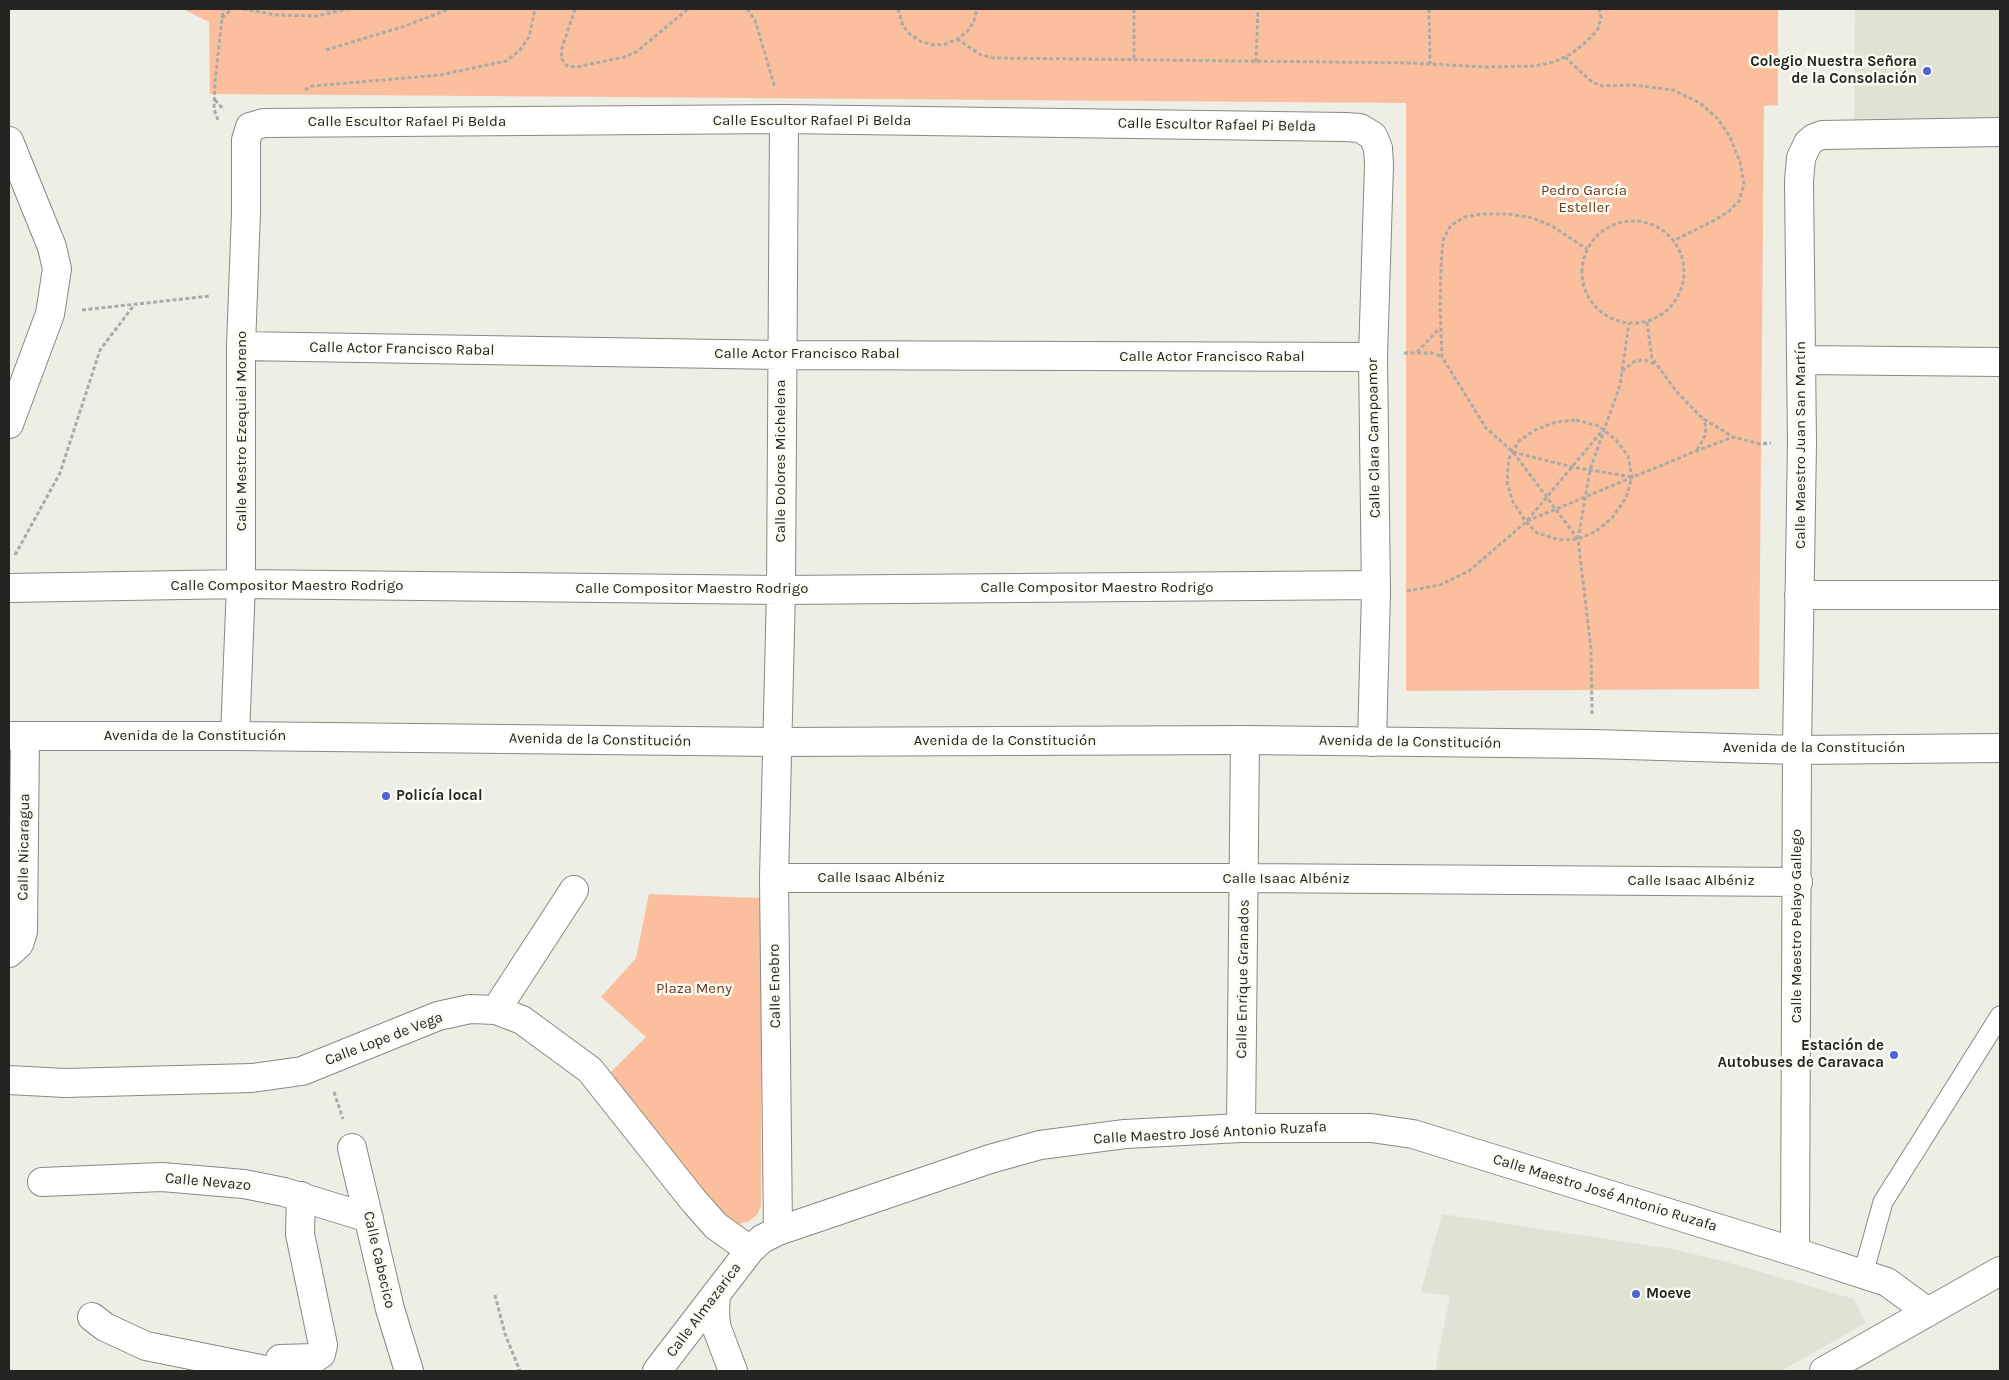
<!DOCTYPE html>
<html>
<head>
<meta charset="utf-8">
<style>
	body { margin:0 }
	#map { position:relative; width:2009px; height:1380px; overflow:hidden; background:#edeee6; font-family:Karla,sans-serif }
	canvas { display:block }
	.frame { position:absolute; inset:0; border:10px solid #242522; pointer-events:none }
</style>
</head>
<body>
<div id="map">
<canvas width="2009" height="1380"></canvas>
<div class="frame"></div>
</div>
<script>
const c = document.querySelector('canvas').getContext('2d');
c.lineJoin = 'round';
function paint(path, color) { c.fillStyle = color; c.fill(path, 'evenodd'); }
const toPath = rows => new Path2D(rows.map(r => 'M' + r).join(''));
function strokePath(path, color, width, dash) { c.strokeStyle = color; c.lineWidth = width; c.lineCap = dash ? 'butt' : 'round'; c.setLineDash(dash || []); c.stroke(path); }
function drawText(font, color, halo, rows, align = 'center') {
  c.font = font + ' Karla,sans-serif'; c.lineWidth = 5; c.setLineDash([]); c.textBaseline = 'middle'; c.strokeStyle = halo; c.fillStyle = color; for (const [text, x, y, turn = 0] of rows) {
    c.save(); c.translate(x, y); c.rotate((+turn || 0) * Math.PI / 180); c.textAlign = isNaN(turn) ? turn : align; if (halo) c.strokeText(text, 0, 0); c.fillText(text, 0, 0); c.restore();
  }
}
const built = toPath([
	[1855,9,2000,9,2000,132,1854,133],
	[1442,1214,1672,1249,1723,1261,1854,1299,1866,1323,1781,1371,1435,1371,1450,1296,1421,1292]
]);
const green = toPath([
	[183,9,1778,9,1778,105,1764,106,1759,689,1406,691,1406,103,210,94,209,22],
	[649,894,761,898,761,1206,757,1215,749,1221,739,1224,729,1223,608,1075,646,1037,601,997,636,958]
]);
const path = toPath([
	[243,9,277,15,317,16,348,9],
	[326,9,335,10],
	[575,9,562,48,561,58,567,66,576,67,624,57,636,52,688,9],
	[747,9,755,20,775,88],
	[898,9,903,26,911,35,922,42,934,45,946,44,957,39,967,32,974,21,977,9],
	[1134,9,1134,61],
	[1429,9,1430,64],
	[222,18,232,9],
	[957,39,981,55,994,58,1411,63,1484,67,1535,66,1554,62,1571,54,1587,41,1598,29,1601,18,1599,9],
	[326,50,405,26,449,9],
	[1565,57,1592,82,1602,86,1634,85,1673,90,1700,103,1718,119,1730,137,1740,162,1744,184,1739,201,1728,212,1713,221,1673,241],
	[1256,62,1258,9],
	[305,90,312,86,440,75,506,61,519,51,529,37,535,9],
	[215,100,224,110],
	[218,120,214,109,215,83,223,9],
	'1582 272a51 51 0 1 1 102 0a51 51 0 1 1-102 0Z',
	[82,310,210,296],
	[1647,322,1652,358,1676,391,1702,418,1733,437,1760,444,1771,443],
	[1417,352,1440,328],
	[1404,353,1433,353,1442,357],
	[1622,371,1635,361,1645,360,1656,365],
	[1576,420,1599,426,1616,440,1628,456,1632,477,1626,498,1612,518,1595,532,1578,539,1560,540,1537,533,1526,522,1513,502,1507,482,1509,458,1519,441,1535,430,1556,422,1576,420],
	[1697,450,1705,436,1706,427,1703,419],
	[1513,452,1572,467,1632,477],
	[1527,521,1696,451,1733,437],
	[1578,539,1513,452,1486,428,1442,357,1440,306,1441,267,1443,240,1451,225,1465,217,1483,214,1509,214,1533,218,1552,226,1587,249],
	[15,555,60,473,100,350,134,305],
	[1407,591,1440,585,1469,571,1526,522,1601,432],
	[1592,714,1591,649,1578,539,1590,470,1620,385,1629,323],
	[334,1092,343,1119],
	[495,1295,505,1334,520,1371]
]);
const service = toPath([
	[1863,1274,1883,1202,2000,1016]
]);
const pedestrian = toPath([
	[496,1010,574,890],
	[281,1371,280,1359,315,1358,321,1354,323,1345,300,1234,301,1196]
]);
const minor = toPath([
	[9,141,52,247,57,269,50,314,9,424],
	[241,346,781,355,1373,357],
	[1802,360,2000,362],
	[9,588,241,584,781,590,1376,585],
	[1799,595,2000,595],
	[235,736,241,584,241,346,246,212,246,140,250,127,264,123,784,119,1345,127,1360,128,1373,136,1378,148,1379,165,1373,357,1376,593,1372,742],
	[774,878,1244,878,1798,882],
	[9,953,19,944,23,932,25,736],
	[9,1080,65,1083,252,1078,302,1071,438,1016,470,1009,496,1010,522,1020,590,1070,693,1200,716,1226,750,1250],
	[1241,1128,1245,740],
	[352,1148,390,1309,409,1371],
	[42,1182,162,1177,244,1184,284,1192,369,1218],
	[778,1231,774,878,781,590,784,119],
	[1795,1252,1797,750,1802,443,1799,181,1801,158,1808,143,1814,138,1822,135,2000,132],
	[716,1294,715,1311,716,1326,733,1371],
	[92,1317,105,1327,146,1346,270,1371],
	[657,1371,750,1250,762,1239,778,1231,990,1159,1040,1145,1125,1134,1241,1128,1371,1128,1413,1134,1795,1252,1887,1282,1928,1312]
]);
const tertiary = toPath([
	[9,736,235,736,777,742,1245,740,1592,744,1797,750,2000,748]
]);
const secondary = toPath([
	[1824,1371,2000,1271]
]);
const markers = [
	[1927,71,5,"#5161d7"],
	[386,796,5,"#5161d7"],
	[1894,1055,5,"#5161d7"],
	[1636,1294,5,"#5161d7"]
];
const poiNames = [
	["Colegio Nuestra Señora",1917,62],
	["de la Consolación",1917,79],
	["Policía local",396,796,"left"],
	["Estación de",1884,1046],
	["Autobuses de Caravaca",1884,1063],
	["Moeve",1646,1294,"left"]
];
const streetNames = [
	["Calle Escultor Rafael Pi Belda",812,121],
	["Calle Escultor Rafael Pi Belda",407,122],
	["Calle Escultor Rafael Pi Belda",1217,125,1],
	["Calle Actor Francisco Rabal",402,349,1],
	["Calle Actor Francisco Rabal",807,354],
	["Calle Actor Francisco Rabal",1212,357],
	["Calle Mestro Ezequiel Moreno",242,431,-90],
	["Calle Clara Campoamor",1374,438,-91],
	["Calle Maestro Juan San Martín",1801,445,-90],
	["Calle Dolores Michelena",781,461,-90],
	["Calle Compositor Maestro Rodrigo",287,586],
	["Calle Compositor Maestro Rodrigo",1097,588],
	["Calle Compositor Maestro Rodrigo",692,589],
	["Avenida de la Constitución",195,736],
	["Avenida de la Constitución",600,740,1],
	["Avenida de la Constitución",1005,741],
	["Avenida de la Constitución",1410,742,1],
	["Avenida de la Constitución",1814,748],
	["Calle Nicaragua",24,847,-89],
	["Calle Isaac Albéniz",881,878],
	["Calle Isaac Albéniz",1286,879],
	["Calle Isaac Albéniz",1691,881],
	["Calle Maestro Pelayo Gallego",1797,926,-90],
	["Calle Enrique Granados",1243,979,-89],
	["Calle Enebro",775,986,-91],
	["Calle Lope de Vega",384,1039,-21],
	["Calle Maestro José Antonio Ruzafa",1210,1133,-3],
	["Calle Nevazo",208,1182,5],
	["Calle Maestro José Antonio Ruzafa",1605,1193,17],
	["Calle Cabecico",379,1260,77],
	["Calle Almazarica",704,1310,-53]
];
const parkNames = [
	["Pedro García",1584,191],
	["Esteller",1584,208],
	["Plaza Meny",694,989]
];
paint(built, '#e0e2d3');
paint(green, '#fcbf9e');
strokePath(service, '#888982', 21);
strokePath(pedestrian, '#888982', 30);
strokePath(minor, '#888982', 30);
strokePath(tertiary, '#888982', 30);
strokePath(secondary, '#888982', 30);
strokePath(path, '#aaaba5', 3, [4, 2.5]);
strokePath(service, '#fff', 19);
strokePath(pedestrian, '#fff', 28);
strokePath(minor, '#fff', 28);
strokePath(tertiary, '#fff', 28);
strokePath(secondary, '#fff', 28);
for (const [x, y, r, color] of markers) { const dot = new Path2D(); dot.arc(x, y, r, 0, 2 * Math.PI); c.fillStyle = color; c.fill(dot); strokePath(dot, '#fafbf3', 2); }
drawText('bold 15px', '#242522', '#fafbf3', poiNames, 'right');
drawText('15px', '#242522', '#fafbf3', streetNames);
drawText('15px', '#703a1a', '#fafbf3', parkNames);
</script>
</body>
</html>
